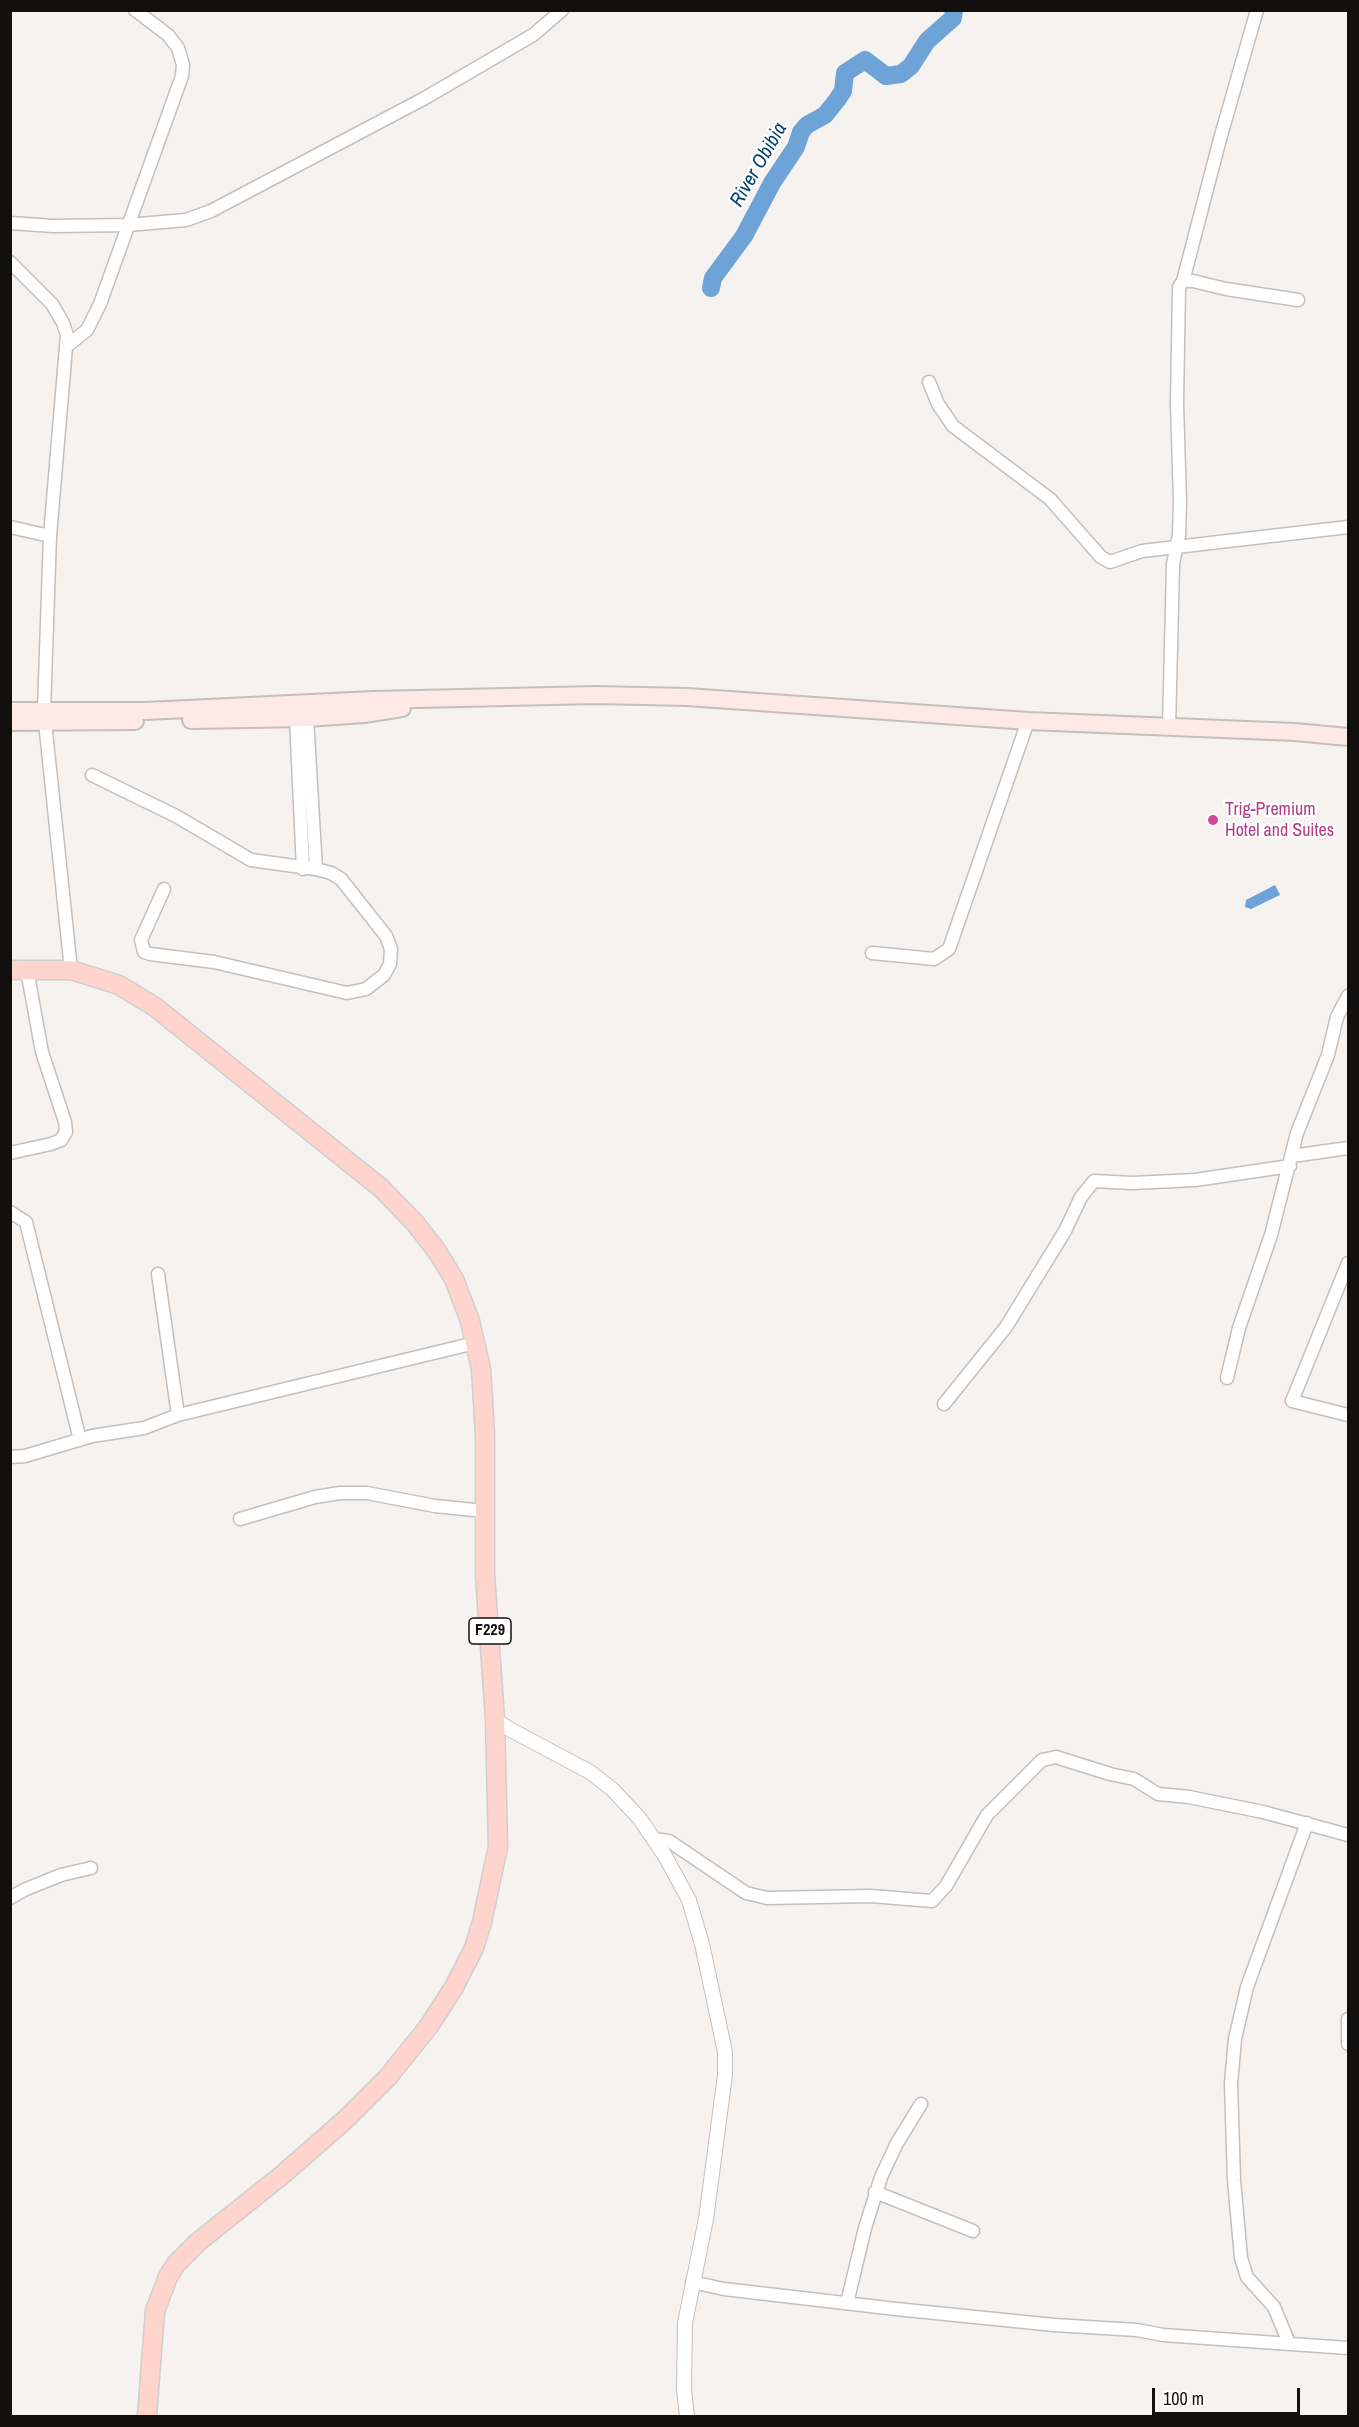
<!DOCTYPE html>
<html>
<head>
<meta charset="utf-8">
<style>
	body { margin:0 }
	#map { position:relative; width:1359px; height:2427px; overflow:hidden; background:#f6f2ef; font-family:"Archivo Narrow",sans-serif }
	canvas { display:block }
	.frame { position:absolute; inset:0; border:12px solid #12100f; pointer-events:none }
	.scale { position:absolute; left:1152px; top:2388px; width:148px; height:27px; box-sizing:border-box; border:3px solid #12100f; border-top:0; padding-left:8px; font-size:18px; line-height:21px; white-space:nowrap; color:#12100f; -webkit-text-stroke:4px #fff; paint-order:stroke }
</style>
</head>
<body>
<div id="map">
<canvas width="1359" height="2427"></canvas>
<div class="frame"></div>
<div class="scale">100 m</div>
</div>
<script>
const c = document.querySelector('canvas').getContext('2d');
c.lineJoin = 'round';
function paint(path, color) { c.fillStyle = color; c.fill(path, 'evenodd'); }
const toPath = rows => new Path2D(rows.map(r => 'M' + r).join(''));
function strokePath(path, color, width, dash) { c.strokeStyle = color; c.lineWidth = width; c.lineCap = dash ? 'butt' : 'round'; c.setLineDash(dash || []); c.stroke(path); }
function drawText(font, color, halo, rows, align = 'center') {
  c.font = font + ' "Archivo Narrow",sans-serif'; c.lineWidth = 4.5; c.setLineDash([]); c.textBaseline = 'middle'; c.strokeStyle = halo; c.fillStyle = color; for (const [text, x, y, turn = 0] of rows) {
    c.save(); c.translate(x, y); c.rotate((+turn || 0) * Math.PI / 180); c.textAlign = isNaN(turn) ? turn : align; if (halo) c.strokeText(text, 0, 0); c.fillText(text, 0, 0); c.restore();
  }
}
const water = toPath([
	[1275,885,1280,895,1251,909,1245,907,1246,900]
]);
const river = toPath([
	[711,288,713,278,744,236,772,183,796,147,801,132,807,125,825,115,837,100,843,91,845,73,865,60,886,76,901,74,911,66,927,41,953,18,954,10]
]);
const minor = toPath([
	[10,223,53,226,128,225,186,220,211,211,425,98,533,35,562,10],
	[10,262,52,304,63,323,67,335,50,536,44,710],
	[1183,281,1220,139,1257,10],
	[67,346,87,330,100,304,182,76,183,65,178,48,168,35,135,10],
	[929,382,938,404,953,426,1050,499,1101,557,1110,562,1142,551,1348,527],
	[10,527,50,536],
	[296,718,303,869],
	[307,718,316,869],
	[45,722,71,970],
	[1169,728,1173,564,1179,535,1180,502,1177,403,1179,287,1183,281,1193,281,1226,289,1298,300],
	[92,775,176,816,251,860,316,869,331,873,341,879,386,936,391,949,390,964,384,975,366,989,347,993,214,962,150,954,144,952,141,940,164,889],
	[872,953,934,959,949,949,1028,721],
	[10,1153,51,1144,61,1140,66,1132,65,1122,42,1052,27,970],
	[1292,1156,1348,1148],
	[10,1212,26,1222,80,1440],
	[1348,1263,1292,1401,1348,1415],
	[158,1274,178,1415],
	[1227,1378,1239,1328,1271,1235,1297,1133,1328,1055,1337,1017,1348,996],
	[944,1404,1006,1327,1065,1231,1081,1197,1094,1181,1132,1183,1195,1180,1290,1166],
	[10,1457,25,1456,92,1436,144,1428,178,1415,475,1343],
	[240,1519,315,1497,340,1493,367,1493,435,1506,484,1511],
	[653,1839,669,1841,746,1893,767,1898,871,1896,932,1901,946,1886,987,1815,1042,1760,1056,1757,1110,1774,1134,1779,1158,1794,1189,1797,1263,1812,1348,1835],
	[10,1898,24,1890,61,1875,91,1868],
	[1348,2019,1348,2044],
	[875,2192,973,2231],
	[692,2282,724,2289,896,2309,1054,2325,1137,2330,1163,2335,1348,2348],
	[847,2303,865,2228,881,2177,897,2143,921,2104],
	[1289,2343,1274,2307,1247,2277,1241,2258,1234,2180,1231,2084,1235,2039,1247,1987,1307,1823]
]);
const tertiary = toPath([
	[495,1720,511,1730,590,1772,613,1790,640,1819,665,1856,689,1900,702,1944,725,2052,725,2075,706,2219,685,2323,684,2389,687,2416]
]);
const secondary = toPath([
	[10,711,146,711,373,700,596,695,687,697,1028,721,1295,732,1348,737],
	[191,720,307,718,364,714,402,708],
	[10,722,135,721]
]);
const primary = toPath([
	[10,970,71,970,119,985,155,1007,381,1188,415,1223,436,1250,454,1279,470,1321,481,1369,485,1435,485,1574,495,1720,498,1847,482,1922,474,1948,454,1987,429,2026,388,2077,345,2120,282,2175,198,2242,176,2264,168,2277,155,2311,147,2416]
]);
const markers = [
	[1213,820,6,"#d1479c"]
];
const shields = [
	[490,1631,42]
];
const shieldNames = [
	["F229",490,1631]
];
const hotelNames = [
	["Trig-Premium",1225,810],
	["Hotel and Suites",1225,831]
];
const waterNames = [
	["River Obibia",759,165,-60]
];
paint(water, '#6da3d6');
strokePath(river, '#6da3d6', 18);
strokePath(minor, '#c3bfbd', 15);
strokePath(tertiary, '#c3bfbd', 16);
strokePath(secondary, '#c3bfbd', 20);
strokePath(primary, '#d0cfcf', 21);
strokePath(minor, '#fff', 12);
strokePath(tertiary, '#fff', 14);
strokePath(secondary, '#fee9e6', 16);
strokePath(primary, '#fed4cc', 18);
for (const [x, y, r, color] of markers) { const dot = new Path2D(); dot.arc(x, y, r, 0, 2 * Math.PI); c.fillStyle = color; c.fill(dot); strokePath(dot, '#fff', 2); }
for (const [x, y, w] of shields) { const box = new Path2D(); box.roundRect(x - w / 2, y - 13, w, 26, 4.5); c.fillStyle = '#fff'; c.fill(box); strokePath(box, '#12100f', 1.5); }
drawText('bold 16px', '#12100f', null, shieldNames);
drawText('18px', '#b23c85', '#fff', hotelNames, 'left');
drawText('italic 20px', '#00406f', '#fff', waterNames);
</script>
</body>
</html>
